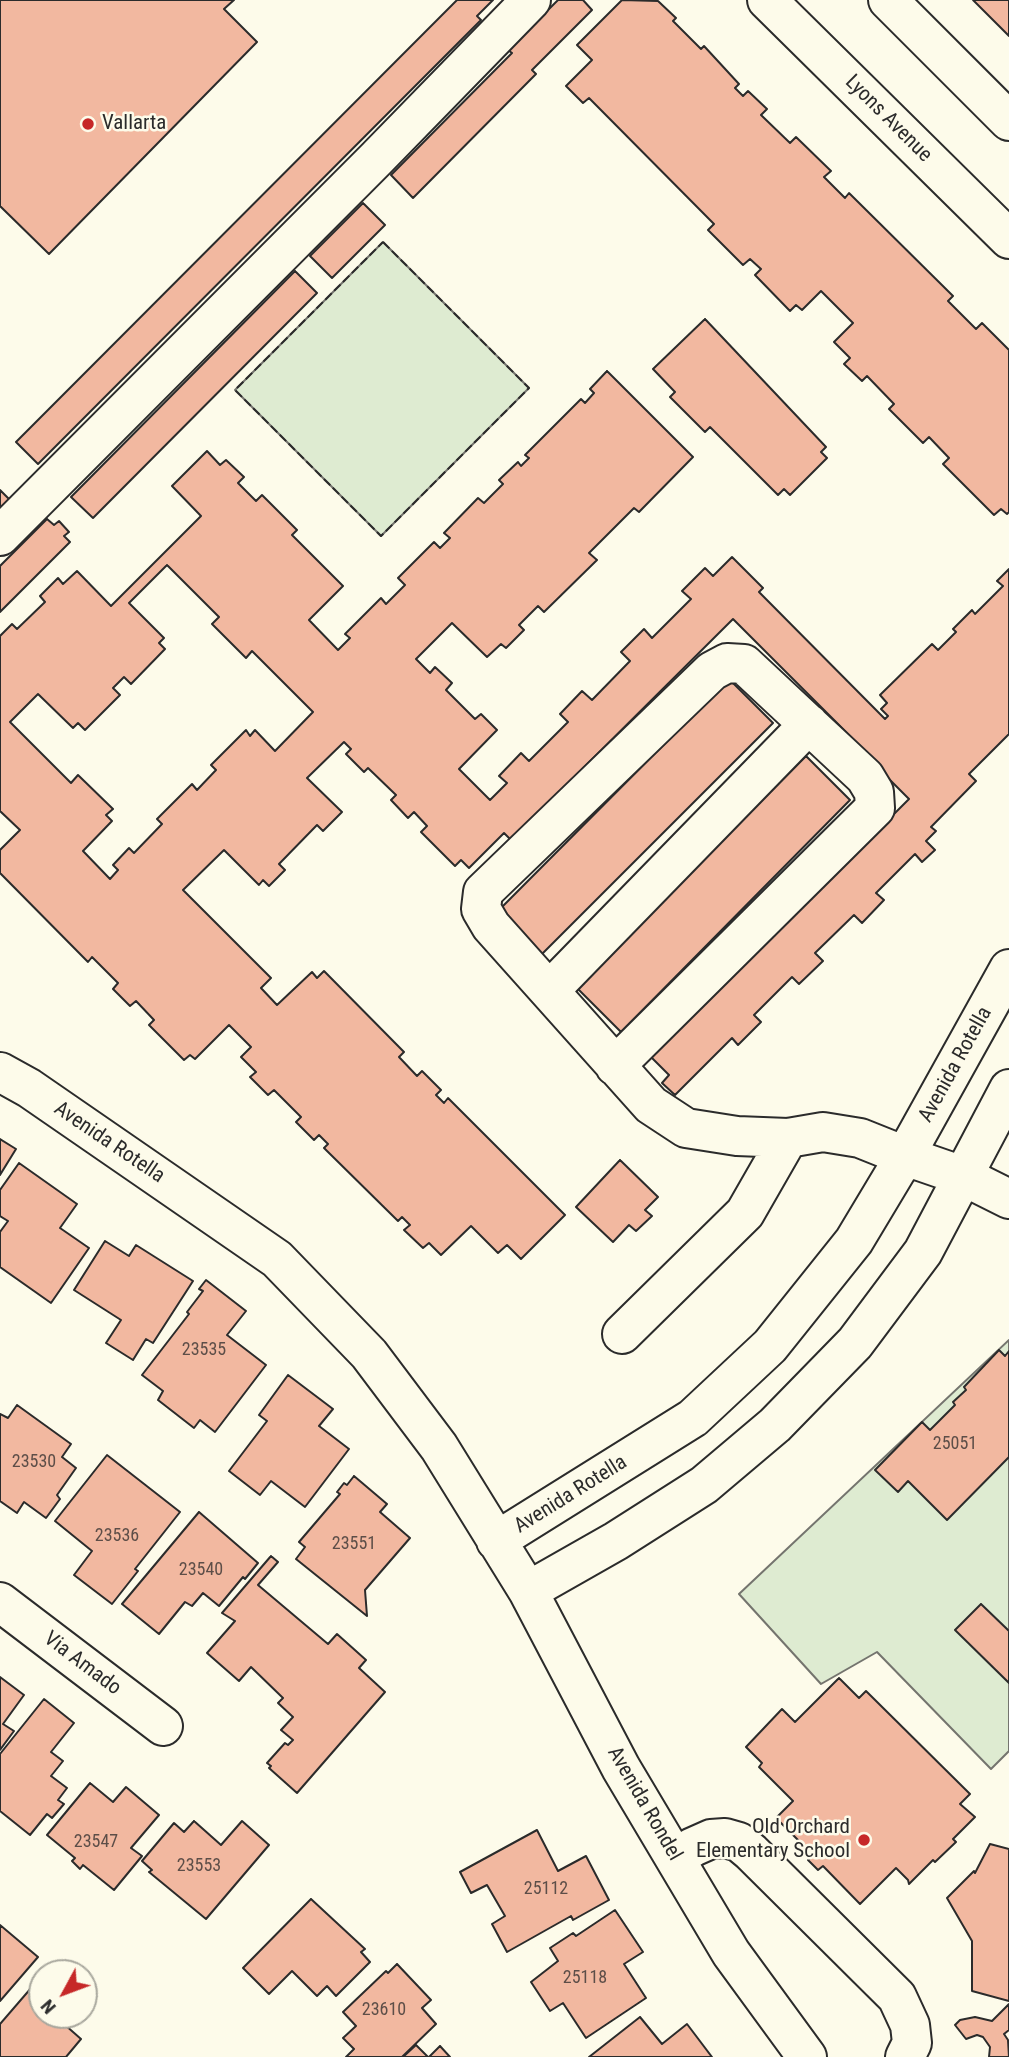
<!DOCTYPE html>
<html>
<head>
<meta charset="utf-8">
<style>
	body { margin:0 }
	#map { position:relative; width:1009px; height:2057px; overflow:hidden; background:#fdfbea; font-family:"Roboto Condensed",sans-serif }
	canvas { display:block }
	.north { position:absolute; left:28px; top:1959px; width:70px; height:70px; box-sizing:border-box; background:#fdfbea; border:2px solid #a9a89e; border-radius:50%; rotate:229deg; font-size:19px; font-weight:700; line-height:28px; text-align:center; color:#2b2b2b }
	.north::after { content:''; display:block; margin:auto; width:24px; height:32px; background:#c62828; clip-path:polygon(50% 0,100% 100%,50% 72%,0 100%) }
</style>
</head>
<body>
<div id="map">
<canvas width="1009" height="2057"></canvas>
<div class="north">N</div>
</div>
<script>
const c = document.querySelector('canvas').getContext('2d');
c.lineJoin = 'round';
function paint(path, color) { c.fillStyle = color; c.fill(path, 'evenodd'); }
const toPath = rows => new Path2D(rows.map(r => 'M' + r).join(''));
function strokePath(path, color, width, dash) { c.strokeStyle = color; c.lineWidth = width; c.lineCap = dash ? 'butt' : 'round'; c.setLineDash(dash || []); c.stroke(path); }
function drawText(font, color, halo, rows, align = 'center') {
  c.font = font + ' "Roboto Condensed",sans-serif'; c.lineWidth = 5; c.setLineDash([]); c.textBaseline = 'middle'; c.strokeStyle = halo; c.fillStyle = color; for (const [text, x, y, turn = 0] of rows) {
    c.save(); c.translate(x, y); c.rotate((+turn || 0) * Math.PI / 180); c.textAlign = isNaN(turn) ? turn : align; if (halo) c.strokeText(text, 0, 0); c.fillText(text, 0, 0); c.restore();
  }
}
const green = toPath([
	[383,242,529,388,381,536,235,390,383,242],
	[1009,1340,1009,1751,991,1769,877,1652,821,1684,739,1594,1009,1340]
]);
const building = toPath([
	[0,0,234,0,224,9,257,42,49,254,0,206,0,0],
	[457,0,493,0,477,16,481,20,38,464,16,442,457,0],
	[558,0,583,0,592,10,532,70,536,74,413,198,391,175,512,53,508,50,558,0],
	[622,0,658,1,676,18,673,21,701,49,704,46,739,84,735,88,743,96,748,91,767,109,761,115,790,143,796,137,831,171,824,177,845,198,849,193,953,296,948,301,976,329,982,323,1009,350,1009,512,1007,514,1001,509,994,515,943,464,949,458,929,437,923,443,889,409,894,404,867,376,862,381,844,364,850,358,834,342,853,323,821,291,802,310,796,305,790,311,755,275,761,269,750,259,743,265,708,230,714,224,589,98,583,103,566,86,592,60,577,45,622,0],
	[973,0,1009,0,1009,36,973,0],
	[363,203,385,225,332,278,310,256,363,203],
	[295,271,317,293,93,518,71,497,295,271],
	[705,319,826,447,821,452,827,458,790,495,784,489,778,495,710,427,705,432,670,397,675,392,653,369,705,319],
	[607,371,693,457,639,512,634,508,589,553,597,560,544,612,538,606,519,625,524,630,506,648,501,644,487,657,452,623,416,659,430,673,435,667,452,683,446,690,475,719,481,714,497,730,459,769,490,800,507,783,499,776,521,753,529,761,568,722,560,714,582,691,592,700,630,661,621,652,644,629,652,638,691,599,682,591,705,568,713,576,732,557,763,588,759,592,885,719,888,716,881,709,887,703,880,695,932,644,938,650,956,632,953,629,972,610,975,614,1003,586,997,581,1009,569,1009,734,969,774,976,781,931,827,936,831,926,841,935,850,922,862,915,854,876,893,884,900,862,923,854,915,815,953,823,961,799,984,792,977,754,1015,761,1022,738,1045,732,1038,675,1095,662,1083,669,1075,651,1057,909,799,856,746,858,744,733,619,511,840,504,833,469,868,461,860,455,866,421,832,427,826,414,812,408,818,391,800,396,795,368,768,364,772,346,754,351,749,344,742,307,778,342,812,323,831,317,825,279,864,285,870,269,886,263,880,259,885,224,850,183,890,271,978,261,988,277,1005,312,972,317,978,324,971,404,1052,399,1057,417,1076,422,1071,441,1090,436,1095,444,1103,448,1098,565,1215,521,1259,507,1245,498,1253,471,1226,441,1255,429,1243,423,1248,404,1230,410,1225,402,1217,398,1221,324,1148,328,1144,319,1135,314,1140,296,1122,301,1117,274,1090,268,1095,250,1077,256,1072,241,1057,251,1047,229,1025,195,1059,190,1055,184,1060,149,1025,154,1020,136,1001,130,1006,113,989,118,983,92,957,88,962,0,873,0,850,20,830,0,811,0,636,12,624,17,629,45,602,40,596,58,578,63,584,77,571,111,606,201,516,172,486,207,451,220,465,226,460,244,477,238,483,256,501,262,495,297,530,292,535,343,586,309,620,338,650,350,638,345,634,381,598,386,604,405,585,398,578,434,542,440,548,450,538,444,533,478,498,484,503,503,484,499,480,518,462,521,466,529,458,525,455,581,399,585,403,594,393,590,389,607,371],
	[167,565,219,617,212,624,246,658,252,651,313,712,275,751,255,730,250,736,246,730,211,765,216,770,197,790,192,784,157,819,162,824,134,853,129,848,113,865,118,870,110,879,83,851,112,821,106,815,113,809,78,775,71,783,10,722,38,694,73,728,78,723,85,730,120,695,113,688,124,677,131,684,165,649,159,643,164,638,129,603,167,565],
	[0,490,10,500,0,510,0,490],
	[47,519,54,525,59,521,69,532,64,536,70,542,0,612,0,566,47,519],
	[729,679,773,723,542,954,499,910,729,679],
	[806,756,850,800,621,1032,576,987,806,756],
	[0,1139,16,1149,0,1175,0,1139],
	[620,1160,658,1197,645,1210,652,1216,636,1231,629,1225,613,1242,576,1207,620,1160],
	[19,1163,77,1204,60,1228,89,1248,51,1303,0,1267,0,1232,8,1221,0,1216,0,1190,19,1163],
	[105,1241,129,1256,136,1245,193,1281,153,1343,146,1339,133,1360,106,1343,121,1320,74,1290,105,1241],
	[206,1280,246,1311,227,1335,266,1365,215,1432,200,1420,194,1428,158,1400,163,1391,142,1375,189,1314,187,1312,203,1291,199,1289,206,1280],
	[999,1350,1005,1356,1009,1351,1009,1457,947,1520,908,1481,898,1492,875,1470,922,1422,930,1430,955,1405,953,1402,966,1390,964,1387,999,1350],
	[288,1375,333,1409,319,1426,349,1449,305,1507,271,1481,260,1495,229,1471,267,1421,259,1415,288,1375],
	[17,1405,71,1444,62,1457,76,1468,57,1495,60,1499,46,1518,24,1502,17,1513,0,1501,0,1414,8,1418,17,1405],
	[107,1455,180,1512,135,1569,138,1571,112,1604,74,1575,92,1551,55,1521,107,1455],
	[354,1476,387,1504,380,1512,410,1538,365,1590,367,1616,296,1559,305,1547,299,1542,340,1494,337,1492,344,1483,347,1485,354,1476],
	[199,1512,258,1563,245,1579,243,1577,219,1606,203,1593,192,1606,185,1602,159,1634,122,1604,199,1512],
	[271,1556,278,1562,258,1585,328,1644,337,1634,366,1660,359,1668,385,1692,297,1793,269,1768,271,1766,267,1763,285,1743,288,1745,293,1740,281,1730,293,1717,278,1703,283,1698,251,1667,239,1681,207,1653,235,1621,222,1613,271,1556],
	[981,1604,1009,1631,1009,1683,955,1630,981,1604],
	[0,1677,24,1695,3,1724,14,1731,0,1750,0,1677],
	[839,1678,859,1698,866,1691,970,1794,960,1804,975,1817,953,1839,956,1842,935,1862,933,1860,909,1884,908,1880,896,1868,860,1904,823,1866,818,1870,808,1860,813,1855,776,1818,793,1801,759,1767,762,1763,746,1747,782,1709,795,1722,839,1678],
	[44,1699,74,1723,51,1752,63,1761,51,1776,67,1788,58,1800,64,1804,52,1818,47,1814,30,1835,0,1811,0,1754,44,1699],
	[90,1783,113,1802,126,1787,159,1815,131,1848,142,1856,114,1890,83,1865,80,1869,72,1861,75,1858,47,1835,90,1783],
	[194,1821,221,1845,242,1821,269,1845,206,1919,149,1872,152,1870,142,1861,174,1823,184,1832,194,1821],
	[537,1830,558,1871,586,1856,609,1900,573,1920,571,1916,507,1952,492,1924,505,1916,487,1885,471,1893,460,1872,537,1830],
	[990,1844,1009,1849,1009,2001,972,1991,972,1941,947,1898,974,1871,975,1873,990,1844],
	[311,1899,365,1949,361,1952,370,1962,336,1996,327,1986,317,1996,292,1971,269,1994,243,1968,311,1899],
	[615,1910,643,1952,624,1964,646,1998,586,2038,563,2003,550,2011,531,1982,558,1961,550,1948,573,1933,576,1936,615,1910],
	[0,1925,38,1957,0,2001,0,1925],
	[397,1964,431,2000,422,2008,436,2024,402,2057,346,2057,354,2049,343,2038,356,2026,343,2012,386,1971,388,1973,397,1964],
	[38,1980,42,1983,42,2015,58,2015,56,2017,81,2039,66,2057,0,2057,0,2024,38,1980],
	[1009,2004,1009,2030,1004,2034,1008,2040,1009,2057,989,2057,990,2047,983,2037,977,2035,966,2039,955,2025,960,2020,975,2017,992,2021,1009,2004],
	[640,2017,662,2044,687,2024,712,2057,589,2057,640,2017],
	[416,2045,428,2057,403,2057,416,2045],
	[440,2046,450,2057,429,2057,440,2046]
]);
const minor = toPath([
	[0,536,376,159,531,0],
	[549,991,809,724],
	[615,1066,875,808,874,792,865,777,744,664,727,663,712,671,483,892,481,909,491,926,651,1105,686,1128,737,1136,788,1138,823,1132,860,1138,905,1156,963,1176,1009,1199],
	[0,1072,29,1088,277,1259,369,1354,439,1447,528,1591,621,1768,731,1953,807,2057],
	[622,1334,745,1213,788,1138],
	[496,1541,693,1418,770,1346,854,1241,905,1156,1009,969],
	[528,1591,616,1541,704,1485,775,1425,855,1343,923,1252,1009,1089],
	[0,1602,163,1726],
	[675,1858,693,1847,711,1839,725,1838,739,1842,751,1852,897,1997,910,2025,912,2043,905,2057]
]);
const major = toPath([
	[767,0,1009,239],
	[888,0,1009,121]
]);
const fence = toPath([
	[383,242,529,388,381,536,235,390,383,242]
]);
const markers = [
	[88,124,7,"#c62828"],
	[864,1840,7,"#c62828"]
];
const numberNames = [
	["23535",204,1350],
	["25051",955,1444],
	["23530",34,1462],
	["23536",117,1536],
	["23551",354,1544],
	["23540",201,1570],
	["23547",96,1842],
	["23553",199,1866],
	["25112",546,1889],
	["25118",585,1978],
	["23610",384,2010]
];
const streetNames = [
	["Lyons Avenue",888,119,45],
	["Avenida Rotella",956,1065,-61],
	["Avenida Rotella",109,1143,34],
	["Avenida Rotella",571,1495,-32],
	["Via Amado",82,1664,37],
	["Avenida Rondel",644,1804,60]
];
const poiNames = [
	["Vallarta",102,124],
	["Old Orchard",850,1828,"right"],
	["Elementary School",850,1852,"right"]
];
paint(green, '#deebd1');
strokePath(green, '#74746e', 2);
paint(building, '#f2b8a0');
strokePath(building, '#2b2b2b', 2);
strokePath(minor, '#2b2b2b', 42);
strokePath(major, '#2b2b2b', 42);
strokePath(minor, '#fdfbea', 38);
strokePath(major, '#fdfbea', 38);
strokePath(fence, '#2b2b2b', 2, [9, 3.5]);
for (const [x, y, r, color] of markers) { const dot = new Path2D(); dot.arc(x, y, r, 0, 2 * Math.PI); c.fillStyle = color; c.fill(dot); strokePath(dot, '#fdfbea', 2.5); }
drawText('18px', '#5d4e48', null, numberNames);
drawText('21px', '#2b2b2b', '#fdfbea', streetNames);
drawText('21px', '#2b2b2b', '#fdfbea', poiNames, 'left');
</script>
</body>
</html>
